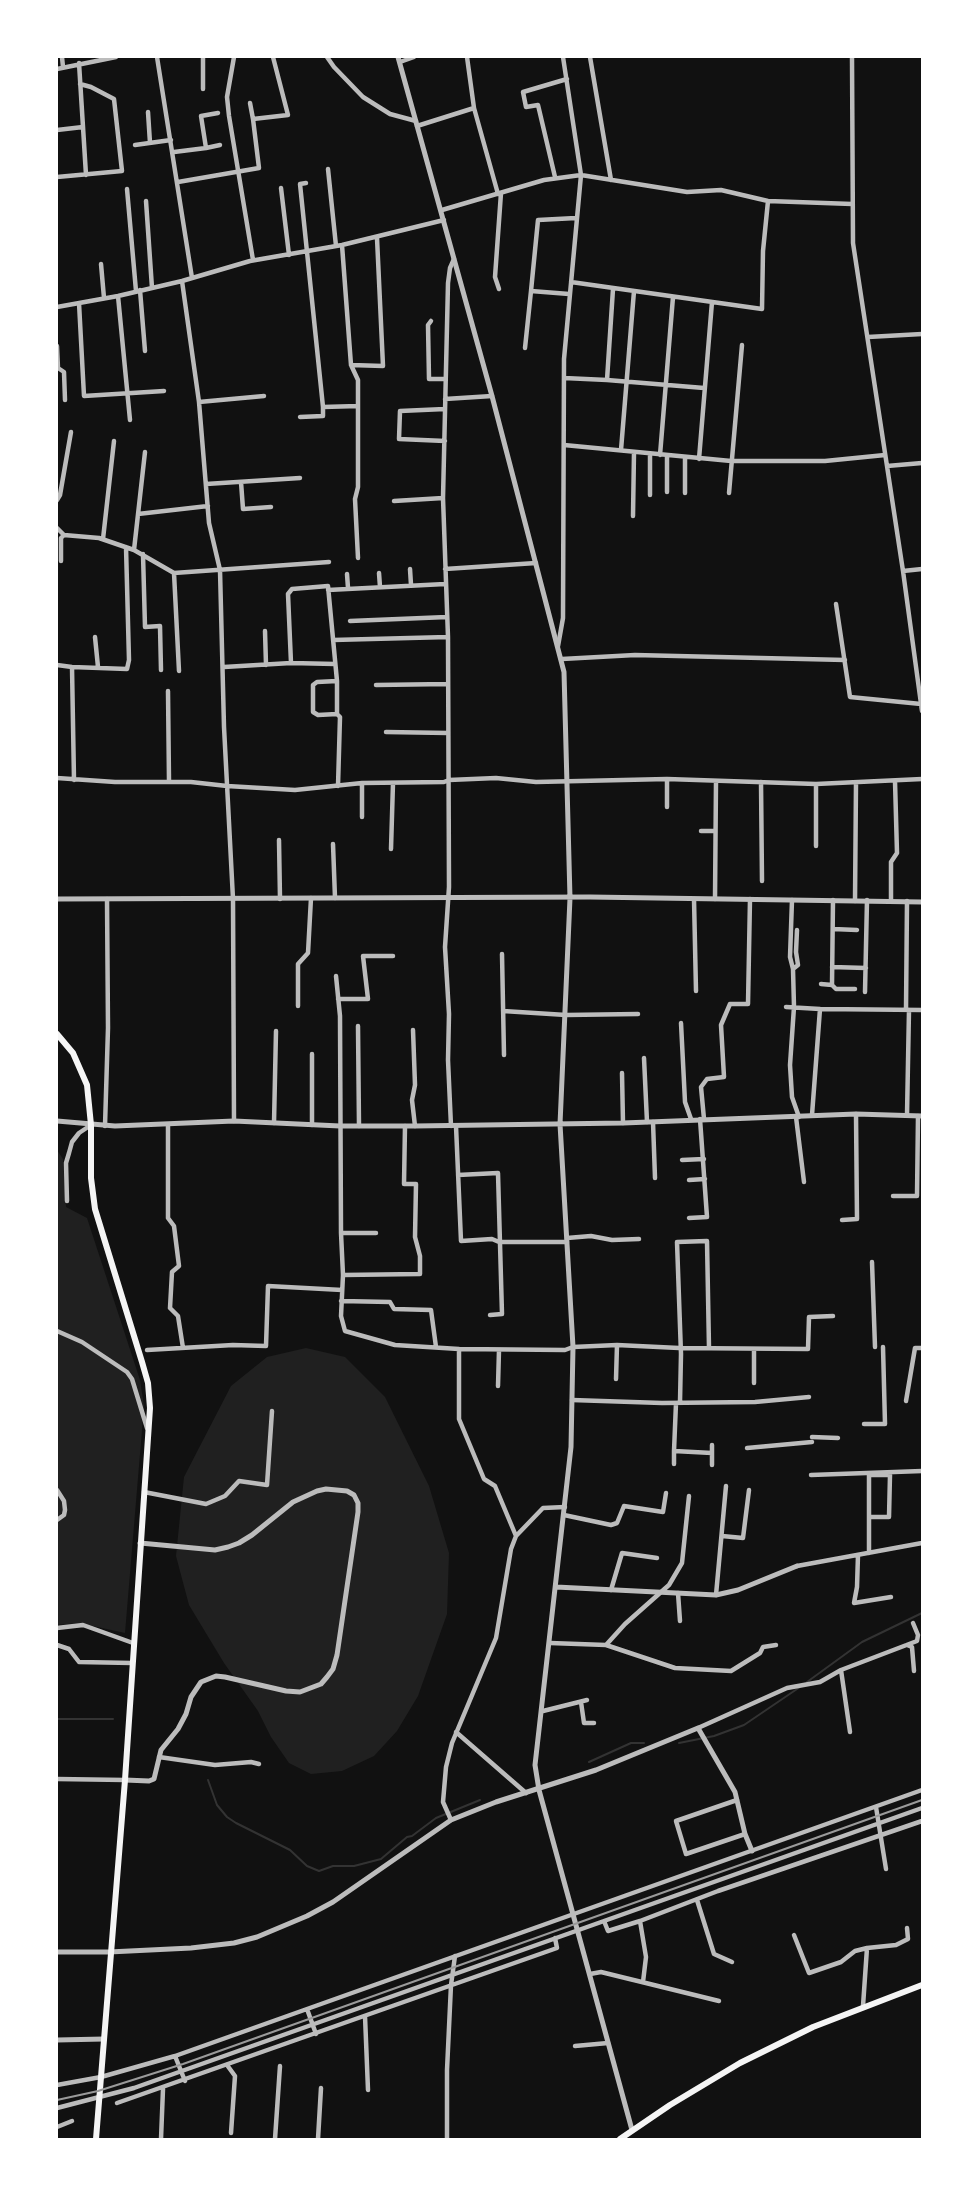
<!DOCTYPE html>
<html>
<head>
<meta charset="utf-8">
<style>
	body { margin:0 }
	#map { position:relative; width:979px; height:2196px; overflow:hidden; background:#111; font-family:"Alegreya Sans",sans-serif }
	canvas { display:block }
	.frame { position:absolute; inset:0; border:58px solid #fff; pointer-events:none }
</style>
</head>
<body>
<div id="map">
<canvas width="979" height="2196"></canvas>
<div class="frame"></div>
</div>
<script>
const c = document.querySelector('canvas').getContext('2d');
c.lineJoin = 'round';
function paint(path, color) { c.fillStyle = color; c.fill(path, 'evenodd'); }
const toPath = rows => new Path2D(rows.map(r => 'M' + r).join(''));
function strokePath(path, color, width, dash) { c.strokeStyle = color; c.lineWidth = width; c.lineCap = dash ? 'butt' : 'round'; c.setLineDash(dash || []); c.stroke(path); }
const green = toPath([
	[57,1150,63,1159,66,1207,87,1218,140,1380,144,1406,125,1633,79,1623,57,1625],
	[306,1348,345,1357,385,1397,429,1486,449,1553,447,1614,418,1696,397,1731,374,1756,342,1771,311,1774,289,1763,271,1737,258,1711,224,1663,189,1605,176,1556,184,1477,231,1386,267,1357]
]);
const stream = toPath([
	[807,1682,862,1642,922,1613],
	[57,1719,113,1719],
	[679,1743,714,1736,744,1725,800,1687],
	[589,1762,631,1743,644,1743],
	[208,1780,217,1805,227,1817,236,1823,290,1850,307,1866,319,1871,333,1866,354,1866,381,1859,407,1837,412,1836,436,1818,480,1800]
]);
const minor = toPath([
	[62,57,63,67],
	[157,57,192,278],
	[234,57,227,97,229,116,253,260],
	[327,57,334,67,363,97,390,114,416,121],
	[467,57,474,108,498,194],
	[590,57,611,180],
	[852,57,853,243,903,571,922,711],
	[400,62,414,57],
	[79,63,86,175],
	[57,69,116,57],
	[203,89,203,57],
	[250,103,253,119],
	[148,112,150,143],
	[417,126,474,108],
	[57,130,83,127],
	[135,145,171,140],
	[206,148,220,145],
	[174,152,206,148,201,116,218,113],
	[328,169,336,246],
	[57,177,122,171,114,99,91,87,80,84],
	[555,177,538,105,526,107,523,92,567,79],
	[178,182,259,168,253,119,288,115,273,57],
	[306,183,300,184,323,407,358,406,358,487,355,499,358,558],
	[281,188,289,255],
	[127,189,136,291],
	[146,201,152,288],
	[442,210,544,180,581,175,687,192,721,190,768,201,852,204],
	[342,245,351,365,358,380,358,406],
	[101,264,104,298],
	[182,281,199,402,209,523,220,570,224,727,233,899,234,1121],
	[571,282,762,309,763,251,768,201],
	[499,289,495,277,501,193],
	[613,289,607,380,704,388],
	[140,290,145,351],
	[569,294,531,291,538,220,576,218],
	[118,296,130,420],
	[79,303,84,396,164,391],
	[57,307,118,296,182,281,250,261,342,245,444,220],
	[431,321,428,325,429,379,445,379],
	[868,337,922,334],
	[57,346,58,368,64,372,65,400],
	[525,348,531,291],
	[351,365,383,366,377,238],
	[564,378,607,380],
	[445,399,492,396],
	[199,402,264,396],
	[445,409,400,411,399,439,445,441],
	[300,417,323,416,323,407],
	[564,445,731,461,825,461,885,455],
	[621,450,634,291],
	[660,455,673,297],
	[667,456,667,492],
	[685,458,685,493],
	[699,459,712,302],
	[887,466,922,463],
	[241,482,243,509,271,507],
	[206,484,300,478],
	[729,493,742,345],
	[650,495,650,454],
	[57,500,60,495,71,432],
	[394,501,443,498],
	[138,514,208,506],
	[633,516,634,452],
	[57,528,64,535,99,538,134,550,174,573,329,562],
	[103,539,114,441],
	[134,550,145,452],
	[143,554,145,627,160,626,161,670],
	[61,561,61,538,64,535],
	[410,569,411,585],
	[445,569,536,563],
	[903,571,922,569],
	[174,573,179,671],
	[379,573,380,587],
	[347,574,348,588],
	[328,590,445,584],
	[836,604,850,697,921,704],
	[350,621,447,617],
	[265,631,266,665],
	[95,637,98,667],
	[333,640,448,637],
	[558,646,563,618,564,359,581,175,563,57],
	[562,659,635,655,845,660],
	[291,663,288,594,292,589,328,586,337,681,337,714,340,717,338,786],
	[57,665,72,667,127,669,129,660,126,547],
	[72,667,74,780],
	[224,667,291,663,335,664],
	[337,681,317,682,313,685,313,712,318,715,337,714],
	[376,685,448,684],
	[168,691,169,781],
	[386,732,448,733],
	[57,778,115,782,191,782,227,786,295,790,362,783,444,782,449,780,496,778,536,782,667,779,816,784,922,779],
	[761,782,762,881],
	[816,784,816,846],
	[667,807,667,779],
	[362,817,362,783],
	[701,831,715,831],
	[279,840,280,899],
	[333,844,335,898],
	[391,849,393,783],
	[694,899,696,991],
	[715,899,716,781],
	[792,900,790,957,793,969,794,1007,790,1065,792,1097,799,1117],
	[855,901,856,783],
	[891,901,891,862,897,853,895,781],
	[833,929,857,930],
	[502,954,504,1055],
	[832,967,866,968],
	[793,969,798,965,796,952,797,930],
	[336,976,340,1016,341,1233,343,1275,341,1316,345,1331,395,1345,459,1349],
	[821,984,832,985,836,989,855,989],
	[832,985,833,900],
	[865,992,867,900],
	[338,999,368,999,363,956,393,956],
	[298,1006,298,964,308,953,311,898],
	[786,1007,820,1009],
	[906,1010,907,901],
	[503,1011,566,1015,638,1014],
	[681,1023,685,1102,691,1119],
	[358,1026,359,1126],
	[413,1030,415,1085,412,1100,415,1126],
	[312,1054,312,1125],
	[644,1058,647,1122],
	[622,1073,623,1123],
	[812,1115,820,1009,922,1010],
	[907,1115,909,1010],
	[796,1117,804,1182],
	[704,1119,701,1087,707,1079,724,1077,721,1025,730,1004,748,1004,750,899],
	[653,1122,655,1178],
	[274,1123,276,1031],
	[168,1125,168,1218,174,1226,179,1266,172,1272,170,1308,178,1316,183,1348],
	[105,1126,108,1028,107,899],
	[451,1126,448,1060,449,1014,445,947,449,887,448,637,443,498,448,283,450,268,454,259],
	[456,1126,461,1241,492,1239,499,1242,567,1242],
	[682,1160,704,1159],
	[458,1175,498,1173,502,1314,490,1315],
	[689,1180,705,1179],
	[893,1196,917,1196,918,1116],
	[67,1201,66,1163,69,1153,72,1142,79,1133,91,1125],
	[689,1218,707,1217,700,1119],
	[842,1220,857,1219,856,1114],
	[341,1233,376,1233],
	[567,1238,591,1236,612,1240,639,1239],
	[872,1262,875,1347],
	[343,1275,420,1274,420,1256,415,1237,416,1184,404,1184,405,1126],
	[341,1301,390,1302,394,1309,431,1310,436,1347],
	[57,1331,82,1342,127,1372,132,1379,147,1428],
	[147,1350,233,1345,266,1346,268,1286,342,1290],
	[616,1379,617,1345],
	[754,1383,754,1349],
	[498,1386,499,1350],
	[572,1400,662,1403,755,1402,809,1397],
	[906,1401,915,1348,922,1348],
	[680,1402,681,1354,677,1242,707,1241,709,1348],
	[676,1403,674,1451,712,1453],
	[864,1424,885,1424,883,1347],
	[812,1437,838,1438],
	[712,1445,712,1465],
	[747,1448,812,1442],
	[674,1464,674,1451],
	[811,1475,922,1471],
	[57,1490,64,1501,65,1510,64,1515,57,1520],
	[144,1492,206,1504,225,1496,239,1481,267,1485,272,1411],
	[564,1515,611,1525,617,1523,624,1506,663,1512,666,1493],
	[516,1536,495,1486,484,1479,459,1419,459,1349,565,1350,573,1347,617,1345,679,1348,808,1349,809,1317,833,1316],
	[722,1536,743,1538,749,1490],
	[869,1553,869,1475,890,1475,889,1517,870,1517],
	[858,1555,857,1587,854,1603,891,1597],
	[797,1566,922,1543],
	[611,1590,622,1553,657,1558],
	[678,1593,680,1621],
	[716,1595,726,1486],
	[57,1628,83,1625,133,1643],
	[550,1643,606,1645,675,1668,731,1671,760,1653,763,1647,776,1645],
	[57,1645,69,1649,79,1662,132,1663],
	[606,1645,625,1624,669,1585,682,1563,689,1496],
	[907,1645,912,1647,914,1671],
	[841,1670,850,1732],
	[581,1702,584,1723,594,1723],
	[543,1711,587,1700],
	[698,1728,787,1688,820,1682,841,1670,917,1641,918,1635,913,1623],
	[456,1732,526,1793],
	[159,1757,215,1765,251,1762,259,1764],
	[57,1779,125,1780],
	[737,1800,676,1821,686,1854,745,1834],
	[876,1807,886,1869],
	[451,1820,443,1802,446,1767,452,1743,496,1638,511,1549,516,1536,543,1508,565,1507],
	[697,1900,714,1954,732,1962],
	[604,1921,608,1931,640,1921,718,1891,922,1821],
	[640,1921,646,1957,643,1982],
	[794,1935,809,1973,841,1962,855,1951,867,1948,896,1945,908,1939,907,1928],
	[590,1974,601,1972,719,2001],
	[863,2006,867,1948],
	[307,2009,316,2034],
	[365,2016,368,2090],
	[575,2046,608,2043],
	[175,2056,185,2081],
	[227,2065,235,2076,231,2133],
	[57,2085,101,2077,175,2056,922,1790],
	[117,2103,557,1948,555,1938],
	[57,2108,134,2088,922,1808],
	[57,2127,72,2121],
	[161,2139,163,2089],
	[275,2139,280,2066],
	[318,2139,321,2088],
	[447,2139,447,2070,451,1985,455,1956]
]);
const tertiary = toPath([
	[398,57,492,396,564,672,570,898,560,1124,573,1347,571,1447,535,1765,539,1790,632,2130],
	[57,899,590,897,922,902],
	[57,1121,115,1126,234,1121,340,1126,415,1126,623,1123,856,1114,922,1116],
	[556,1587,716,1595,738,1590,797,1566],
	[125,1780,149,1781,154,1779,161,1750,178,1729,186,1714,191,1697,201,1682,216,1676,225,1677,286,1691,300,1692,321,1684,327,1677,333,1669,337,1655,358,1512,358,1503,354,1495,347,1491,326,1489,317,1491,293,1502,252,1535,239,1543,228,1547,215,1550,140,1543],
	[57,1952,109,1952,191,1948,234,1943,257,1937,307,1916,333,1902,451,1820,496,1802,596,1770,698,1728,735,1792,745,1834,752,1851],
	[57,2040,104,2039]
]);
const secondary = toPath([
	[57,1034,73,1053,87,1085,91,1125,91,1178,95,1209,142,1362,148,1383,150,1408,125,1780,96,2139],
	[620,2139,670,2105,740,2063,813,2027,922,1985]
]);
const rail = toPath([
	[57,2100,98,2091,183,2064,922,1800]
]);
paint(green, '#202020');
strokePath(stream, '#333', 2);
strokePath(minor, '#bcbcbc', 4.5);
strokePath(tertiary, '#bcbcbc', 5);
strokePath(secondary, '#f5f5f5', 6);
strokePath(rail, '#9a9a9a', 2);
</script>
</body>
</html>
